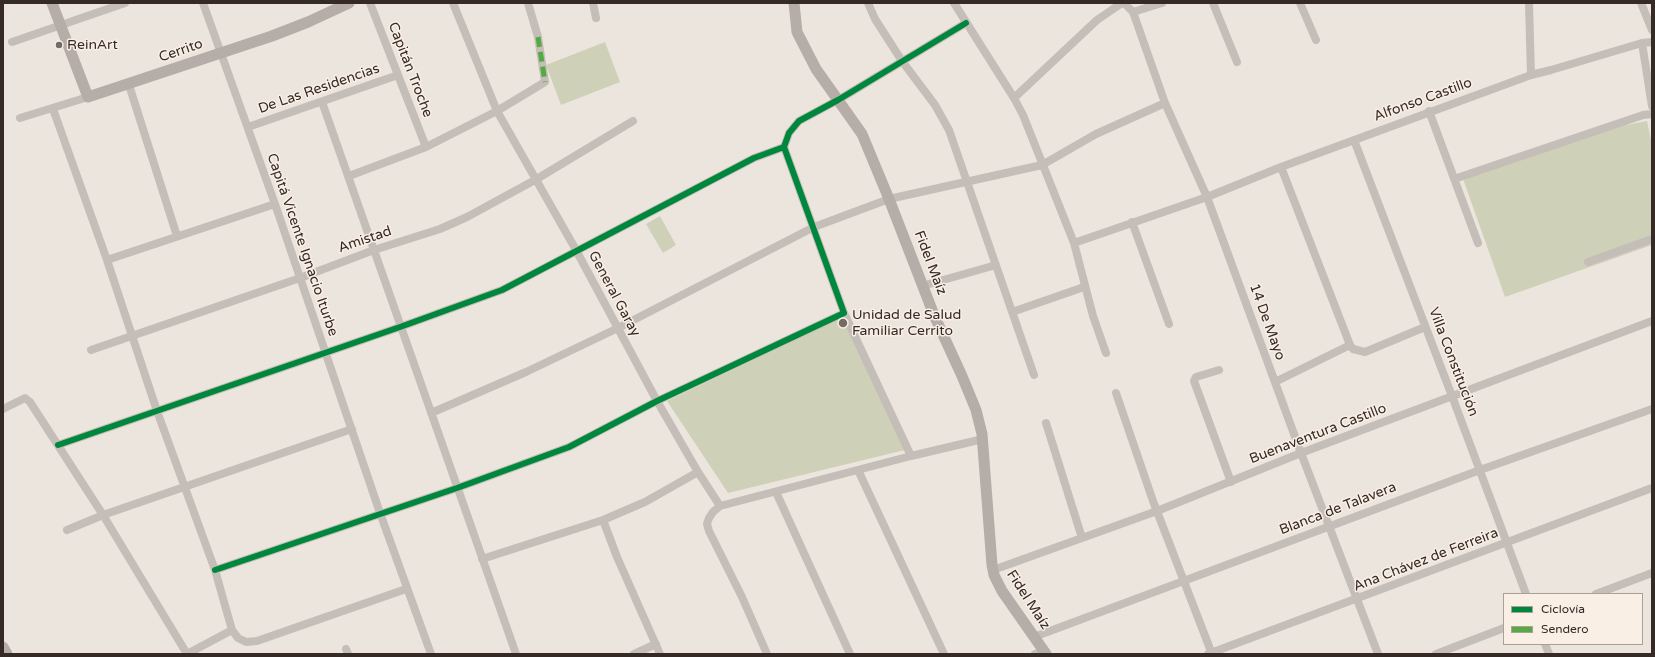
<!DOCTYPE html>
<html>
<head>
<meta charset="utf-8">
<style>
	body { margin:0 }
	#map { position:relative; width:1655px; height:657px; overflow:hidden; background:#ece5de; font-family:"Varela Round",sans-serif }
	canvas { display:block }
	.frame { position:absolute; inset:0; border:4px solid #352a26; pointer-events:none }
	.legend { position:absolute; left:1503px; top:593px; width:140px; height:52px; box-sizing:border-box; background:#f9efe5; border:1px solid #aba099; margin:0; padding:5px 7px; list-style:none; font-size:12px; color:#352a26 }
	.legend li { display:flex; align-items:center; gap:8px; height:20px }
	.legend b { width:20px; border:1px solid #aba099 }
</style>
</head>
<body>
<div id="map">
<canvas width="1655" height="657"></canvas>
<div class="frame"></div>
<ul class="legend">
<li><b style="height:5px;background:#00873e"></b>Ciclovía</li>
<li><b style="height:5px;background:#54ab44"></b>Sendero</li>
</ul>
</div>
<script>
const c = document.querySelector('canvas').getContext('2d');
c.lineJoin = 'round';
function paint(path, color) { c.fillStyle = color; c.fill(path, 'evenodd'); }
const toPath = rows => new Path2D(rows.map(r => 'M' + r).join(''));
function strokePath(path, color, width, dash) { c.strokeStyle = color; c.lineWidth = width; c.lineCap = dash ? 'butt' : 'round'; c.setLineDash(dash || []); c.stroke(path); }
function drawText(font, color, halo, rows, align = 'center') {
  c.font = font + ' "Varela Round",sans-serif'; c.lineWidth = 3; c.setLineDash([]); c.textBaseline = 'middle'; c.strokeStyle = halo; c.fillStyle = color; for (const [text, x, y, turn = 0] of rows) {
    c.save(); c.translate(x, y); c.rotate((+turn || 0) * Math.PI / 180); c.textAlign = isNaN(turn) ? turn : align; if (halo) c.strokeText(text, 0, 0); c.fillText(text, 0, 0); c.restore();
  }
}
const green = toPath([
	[605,42,620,82,561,105,546,65],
	[1647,121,1652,145,1652,245,1505,297,1463,179,1615,127],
	[660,216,676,245,663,253,646,224],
	[843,317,905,450,728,493,667,401]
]);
const street = toPath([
	[203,3,275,204,380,513,431,654],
	[370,3,426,147],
	[453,3,497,111,576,250,657,401,698,472,720,506],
	[593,3,596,18],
	[868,3,875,19,902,61,935,105,949,130,1034,375],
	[954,3,1014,98,1023,115,1074,243,1093,316,1106,353],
	[1124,3,1133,12,1165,103,1207,197,1301,453,1378,654],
	[1213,3,1237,62],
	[1300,3,1316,40],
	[1529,3,1531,75],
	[1641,3,1652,30],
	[1133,12,1162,3],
	[12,42,125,3],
	[1642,43,1652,106],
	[129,85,177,236],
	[1014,98,1097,20,1122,3],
	[322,102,516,654],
	[53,109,107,260,157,411,215,570,232,630,238,638,246,642,257,641,406,589],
	[1429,111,1478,243],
	[20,118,88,97],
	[248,127,398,75],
	[1354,140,1452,396,1526,594],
	[1281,167,1350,345],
	[349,176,426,147,497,111,545,82,538,37,528,3],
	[1454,179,1643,115,1652,114],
	[1132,222,1169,324],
	[1074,243,1207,197,1281,167,1531,75,1551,70,1642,43,1652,42],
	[107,260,275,204],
	[1588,262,1652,239],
	[922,286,996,265],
	[1012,312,1084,287],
	[844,313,911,456],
	[91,350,300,278,374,250,440,229,467,217,535,180,633,121],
	[1219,370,1196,377,1194,381,1231,482],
	[1275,382,1350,345,1353,349,1365,352,1425,327],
	[1116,393,1153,501,1212,654],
	[3,409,25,398,30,402,103,515,187,654],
	[431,413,526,372,618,328,814,227,889,199,1042,165,1096,134,1165,103],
	[1046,423,1082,538],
	[58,445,400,327,502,290,754,158,784,147],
	[858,470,944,654],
	[776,492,850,654],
	[603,520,617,557,660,654],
	[67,530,103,515,352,429],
	[482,559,603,520,645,502,698,472],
	[215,570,457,488,569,447,657,401,844,313,784,147,789,133,799,121,838,100,966,23],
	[993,570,1157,511,1301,453,1652,321],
	[1596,594,1652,573],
	[1034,637,1480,470,1652,409],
	[1545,644,1549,654],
	[346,649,348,654],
	[187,654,232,630],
	[634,654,656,644],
	[767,654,742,597,709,531,707,524,709,518,713,512,720,506,911,456,983,439],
	[1035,654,1043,651],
	[1208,654,1652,488],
	[1436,654,1504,628]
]);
const secondary = toPath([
	[52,3,88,97,272,36,308,22,349,3],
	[794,3,797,32,816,69,862,134,889,199,934,315,962,376,976,410,982,434,992,565,994,575,1002,591,1046,654],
	[3,647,7,654]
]);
const quiet = toPath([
	[538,37,545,82]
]);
const cycleway = toPath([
	[58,445,400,327,502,290,754,158,784,147],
	[215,570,457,488,569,447,657,401,844,313,784,147,789,133,799,121,838,100,966,23]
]);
const markers = [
	[59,45,4,"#756b66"],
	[843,323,5,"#756b66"]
];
const poiNames = [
	["ReinArt",67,45],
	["Unidad de Salud",852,315],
	["Familiar Cerrito",852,331]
];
const streetNames = [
	["Cerrito",181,51,-19],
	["Capitán Troche",410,70,69],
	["De Las Residencias",319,89,-19],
	["Alfonso Castillo",1423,100,-20],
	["Amistad",365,240,-19],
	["Capitá Vicente Ignacio Iturbe",302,245,71],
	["Fidel Maíz",930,263,69],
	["General Garay",614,294,62],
	["14 De Mayo",1267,322,70],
	["Villa Constitución",1453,362,69],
	["Buenaventura Castillo",1318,434,-21],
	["Blanca de Talavera",1338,509,-21],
	["Ana Chávez de Ferreira",1426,560,-21],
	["Fidel Maíz",1028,600,57]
];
paint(green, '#ced1b8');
strokePath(street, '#c5bdb7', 8);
strokePath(secondary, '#b6ada8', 11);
strokePath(quiet, '#54ab44', 5, [10, 5]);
strokePath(cycleway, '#00873e', 6);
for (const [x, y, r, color] of markers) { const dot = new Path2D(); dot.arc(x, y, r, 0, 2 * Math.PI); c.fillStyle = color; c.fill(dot); strokePath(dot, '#f9efe5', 1.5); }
drawText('14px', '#352a26', '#f9efe5', poiNames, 'left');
drawText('14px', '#352a26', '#f9efe5', streetNames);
</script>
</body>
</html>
